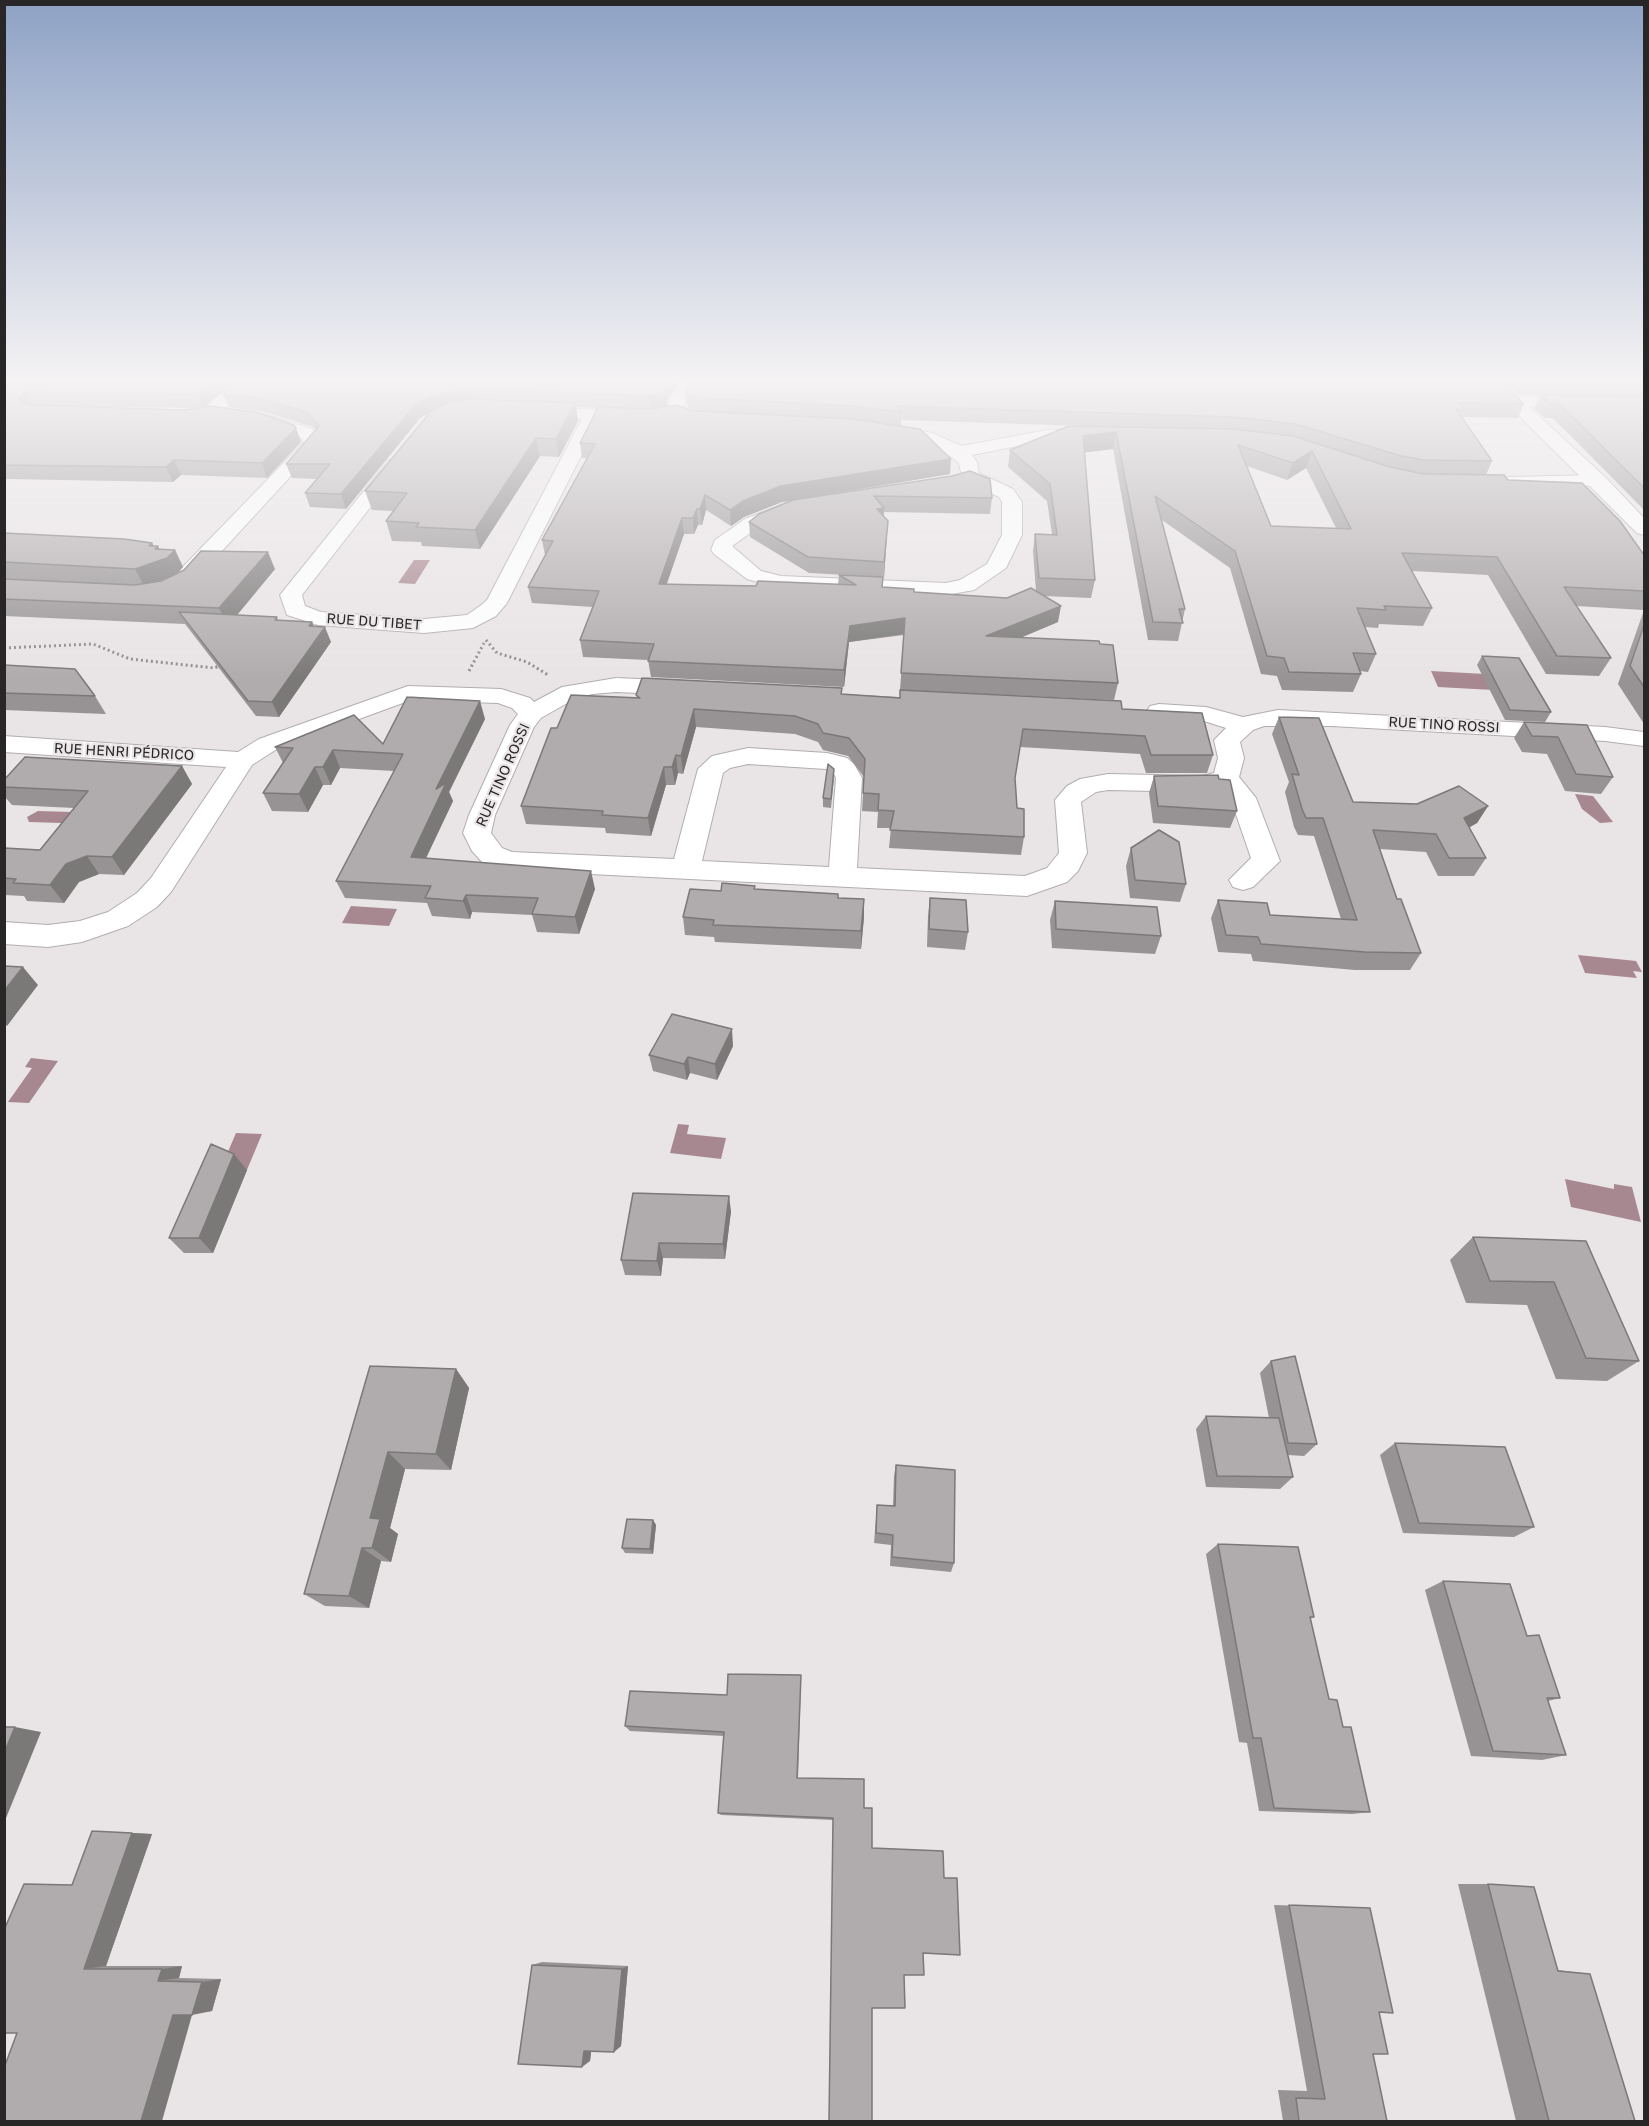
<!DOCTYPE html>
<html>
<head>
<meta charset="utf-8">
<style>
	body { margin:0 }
	#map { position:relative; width:1649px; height:2126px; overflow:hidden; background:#e9e4e6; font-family:"Golos Text",sans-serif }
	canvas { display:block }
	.frame { position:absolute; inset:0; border:6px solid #282626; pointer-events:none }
</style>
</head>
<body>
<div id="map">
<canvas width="1649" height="2126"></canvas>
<div class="frame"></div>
</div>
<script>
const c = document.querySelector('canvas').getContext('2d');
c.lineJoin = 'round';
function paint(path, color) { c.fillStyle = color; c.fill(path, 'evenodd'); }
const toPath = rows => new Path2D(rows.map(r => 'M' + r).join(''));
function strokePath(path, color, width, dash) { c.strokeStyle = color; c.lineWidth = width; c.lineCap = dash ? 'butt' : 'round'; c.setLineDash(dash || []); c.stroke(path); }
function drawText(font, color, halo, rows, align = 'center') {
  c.font = font + ' "Golos Text",sans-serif'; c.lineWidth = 4.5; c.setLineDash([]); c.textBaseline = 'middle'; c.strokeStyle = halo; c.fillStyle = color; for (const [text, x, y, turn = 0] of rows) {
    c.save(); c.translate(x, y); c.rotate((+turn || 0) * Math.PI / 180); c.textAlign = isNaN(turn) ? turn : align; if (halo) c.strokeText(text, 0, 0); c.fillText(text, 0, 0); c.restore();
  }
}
const water = toPath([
	[414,560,430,560,415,584,398,583],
	[1431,671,1485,674,1493,690,1438,687],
	[1575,794,1593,796,1613,822,1600,823,1582,809],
	[38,811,72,812,62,823,29,822,27,817],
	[351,906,397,909,389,926,342,923],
	[1578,955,1636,961,1642,972,1633,971,1637,978,1585,973],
	[31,1058,58,1061,29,1103,8,1102,32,1068,25,1067],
	[678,1124,689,1125,687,1134,726,1138,721,1159,670,1153],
	[236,1133,262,1134,239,1189,212,1189],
	[1565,1179,1614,1189,1614,1184,1632,1187,1641,1222,1571,1207]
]);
const path = toPath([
	[486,640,497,653,527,662,548,675],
	[4,648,93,644,130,659,214,668,222,665],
	[469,671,484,643]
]);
const minor = toPath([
	[234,383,251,383,224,409,264,414,312,429,322,442,188,588,172,588,169,583,172,578,304,442,300,437,262,424,206,415,203,411,206,407,234,383],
	[679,383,695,383,684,404,689,413,680,418,674,417,668,404,679,383],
	[1515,397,1644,399,1644,409,1509,406,1507,402,1509,398,1515,397],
	[532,407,640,412,649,417,640,422,599,420,507,603,496,616,473,628,424,633,318,625,287,615,280,595,389,460,395,459,404,464,302,595,305,606,321,612,424,619,467,615,480,606,487,600,582,419,526,416,523,412,532,407],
	[884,425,932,433,962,446,1047,430,1093,429,1102,434,1093,439,1047,440,972,455,977,462,979,473,1013,489,1022,502,1022,535,1006,568,974,590,946,595,780,588,747,579,714,554,711,550,715,540,745,519,789,502,796,504,799,508,796,512,759,527,732,546,761,571,781,576,946,583,960,580,987,564,1002,535,1002,502,999,497,963,480,959,463,936,446,878,434,875,430,884,425],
	[1598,475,1607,481,1605,485,1508,489,1499,483,1508,477,1598,475],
	[616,678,685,681,693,683,697,688,693,693,685,695,616,692,593,694,578,697,541,718,534,727,495,815,491,833,502,848,512,852,674,859,698,769,712,756,748,748,827,753,847,758,854,764,862,778,857,868,1025,876,1047,868,1059,853,1055,800,1067,786,1080,779,1108,774,1203,776,1214,773,1218,758,1214,740,1226,728,1204,721,1150,716,1147,711,1150,706,1159,704,1206,707,1243,717,1278,710,1605,727,1644,732,1644,746,1605,741,1331,726,1264,726,1253,730,1240,742,1244,758,1239,777,1256,798,1280,861,1253,887,1243,890,1233,887,1229,880,1251,858,1231,800,1220,788,1203,792,1108,790,1096,792,1081,802,1087,853,1078,871,1067,882,1027,896,511,870,501,868,482,862,472,851,463,833,469,815,510,725,518,714,512,708,498,703,411,700,277,749,252,765,171,892,157,907,128,926,82,942,48,947,4,944,4,922,48,925,80,921,108,912,137,893,151,878,226,767,4,752,4,736,238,752,259,739,408,686,501,689,530,698,534,702,562,687,616,678],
	[748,764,826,769,834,774,836,778,829,867,702,861,723,773,730,768,748,764]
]);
const major = toPath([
	[1486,383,1503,383,1605,477,1644,518,1644,535,1637,533,1486,383]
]);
const wall = toPath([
	[4,383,232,383,204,407,301,442,267,478,181,475,173,482,7,479,4,481],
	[50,406,200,408,183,410],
	[678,383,666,402,667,407,698,411,689,408,687,404,685,390,1524,404,1518,418,1462,417,1462,418,1492,461,1486,475,1508,480,1644,555,1644,610,1576,606,1611,658,1599,676,1546,674,1488,575,1412,571,1432,608,1423,626,1379,624,1378,628,1365,627,1376,654,1368,672,1360,671,1361,674,1353,692,1282,690,1277,676,1261,674,1230,568,1162,520,1185,609,1178,641,1148,640,1113,449,1085,452,1095,580,1091,598,1044,596,1058,622,1020,638,1100,644,1118,683,1114,700,900,690,904,635,849,642,844,687,651,677,648,660,583,657,580,640,593,607,532,603,528,587,545,555,542,540,587,458,582,458,580,443,598,408,576,407,578,421,559,457,540,456,480,549,422,546,421,542,392,541,386,521,393,511,372,510,365,491,429,413,421,417,346,509,310,507,305,493,317,479,292,478,286,464,316,430,313,427,265,412,229,407,223,394],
	[901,420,1113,427,1010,450,1008,467,1047,501,1052,534,1035,534,1033,551,1036,591,1007,598,914,592,883,587,839,575,838,585,756,586,666,584,684,534,694,534,698,525,702,525,706,510,731,526,744,517,782,502,950,474,901,426],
	[1247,466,1287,480,1306,468,1336,528,1271,526],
	[1505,383,1644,383,1644,510,1569,434,1552,418,1545,418,1534,409,1541,395,1519,395],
	[952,476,992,498,990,514,884,512,884,516,888,521,884,577,809,573,750,537,749,522],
	[4,533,152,543,154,546,158,546,159,549,175,550,183,567,178,572,275,569,237,615,277,617,278,620,314,626,331,642,279,717,256,716,185,624,4,616],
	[1644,610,1644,724,1618,684],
	[1482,656,1551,712,1545,722,1505,720,1477,665],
	[4,665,95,696,106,714,4,710],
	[842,694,1122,709,1213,755,1207,773,1146,773,1140,754,1020,747,1015,778,1017,808,1024,837,1021,855,889,848,891,828,877,828,878,812,862,811,864,777,848,756,823,750,818,742,795,734,696,727,683,774,678,773,675,785,666,785,651,836,606,833,605,828,526,824,521,806,557,728,637,698,636,695],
	[1279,717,1353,802,1417,804,1488,806,1477,823,1469,828,1486,858,1474,876,1438,876,1426,852,1380,849,1397,899,1421,953,1410,970,1355,970,1253,961,1251,954,1218,952,1211,918,1218,900,1270,915,1341,919,1314,836,1298,835,1294,827,1285,792,1289,782,1272,734],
	[485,719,449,792,453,801,426,858,595,889,579,934,537,932,532,915,472,912,470,919,432,916,427,903,345,898,336,881,394,771,340,768,331,785,323,785,308,812,272,811,263,793,283,763,275,747,383,744],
	[1524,722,1587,725,1613,777,1601,794,1565,791,1547,754,1522,752,1514,738],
	[182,766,192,784,124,875,99,874,79,882,64,903,27,901,24,896,4,895,4,848,40,850,74,808,12,805,4,796,4,780],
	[1154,776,1219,779,1237,811,1230,828,1153,823,1149,793],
	[834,778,831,808,823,807,823,798],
	[1131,848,1186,884,1180,902,1130,898,1126,866],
	[755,889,838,898,864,917,861,949,715,942,714,937,685,935,683,917,721,891],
	[930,898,968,932,965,950,927,947,928,916],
	[1055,901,1161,936,1155,954,1052,948,1050,920],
	[733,1046,717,1080,690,1073,687,1080,653,1071,649,1055],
	[234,1154,247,1170,213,1253,184,1253,169,1238],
	[731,1211,725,1259,663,1258,661,1276,625,1275,621,1260],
	[1473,1237,1586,1241,1639,1361,1607,1381,1556,1379,1527,1305,1466,1303,1450,1260],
	[1271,1361,1317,1444,1304,1456,1288,1455,1293,1477,1280,1489,1206,1487,1196,1429,1206,1416,1269,1418,1260,1373],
	[370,1366,456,1369,469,1388,451,1470,405,1469,390,1528,398,1534,391,1562,381,1561,369,1608,325,1606,304,1594],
	[1395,1443,1534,1527,1514,1537,1403,1533,1380,1455],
	[896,1465,954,1563,951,1572,890,1566,891,1545,874,1543,877,1505,893,1506,894,1476],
	[653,1520,656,1525,653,1554,625,1553,622,1548],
	[1218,1544,1314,1617,1310,1619,1329,1699,1370,1812,1352,1814,1259,1811,1247,1743,1239,1742,1206,1554],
	[1443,1581,1527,1636,1560,1698,1548,1701,1566,1755,1542,1760,1471,1756,1425,1590],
	[801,1681,798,1778,864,1808,872,1848,944,1878,960,1955,833,1820,721,1815,718,1813,724,1736,630,1731,625,1726,727,1695],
	[132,1833,152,1834,106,1966,182,1966,179,1978,221,1979,212,2011,17,2033,73,1884],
	[1458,1884,1488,1884,1557,1970,1590,1974,1635,2121,1516,2121],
	[1274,1905,1370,1908,1379,2012,1373,2054,1387,2121,1283,2121,1278,2090,1307,2091],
	[542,1962,628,1966,621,2046,614,2052,591,2051,590,2061,532,1965]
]);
const shadedWall = toPath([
	[211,383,232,383,203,408,197,394],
	[668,383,678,383,666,402,667,407,652,410,650,396,665,389],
	[472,389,475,403,440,408,421,417,346,509,341,494,417,403,436,394],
	[24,392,31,406,26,412,18,398],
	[575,403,578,421,559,457,556,439],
	[296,428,301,442,267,478,262,463],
	[1116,432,1113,449,1081,453,1083,436],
	[536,438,540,456,480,549,475,530],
	[1312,451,1306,468,1287,480,1293,463],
	[951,459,950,474,782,502,744,517,731,526,730,510,743,501,781,486],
	[174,460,181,475,173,482,166,467],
	[705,495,706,510,702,525,700,509],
	[884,508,883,523,877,509],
	[697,509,698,525,694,534,693,518],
	[682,518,684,534,661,601,659,584],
	[888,521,887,536,884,577,884,562],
	[152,543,155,549,158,546,164,559,175,550,183,567,176,575,144,586,135,569,149,546],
	[268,552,275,569,228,626,219,608],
	[1061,606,1058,622,984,653,986,636],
	[905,618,904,634,849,642,844,687,844,670,850,626],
	[312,622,318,637,325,627,331,642,279,717,272,702,309,626],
	[480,701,485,719,449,792,453,801,418,875,411,857,436,789],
	[694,709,696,727,683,774,681,756],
	[333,750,340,768,331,785,323,767],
	[676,755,678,773,675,785,672,767],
	[182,766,192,784,124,875,112,857],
	[315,767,323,785,308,812,299,794],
	[664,767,666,785,651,836,648,818],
	[1488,806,1477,823,1453,835,1464,818],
	[87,856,99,874,79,882,64,903,50,885,66,864],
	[591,871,595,889,579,934,575,917],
	[466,895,472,912,470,919,463,901],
	[864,899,864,917,861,949,861,931],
	[23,967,38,985,7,1026,4,1023,4,991],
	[732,1029,733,1046,717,1080,715,1064],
	[688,1057,690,1073,687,1080,684,1064],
	[234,1154,247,1170,213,1253,199,1238],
	[729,1196,731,1211,725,1259,723,1244],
	[659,1243,663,1258,661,1276,657,1261],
	[456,1369,469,1388,451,1470,436,1454],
	[388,1452,405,1469,390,1528,398,1534,391,1562,372,1548,370,1518],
	[653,1520,656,1525,653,1554,650,1549],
	[362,1548,381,1561,369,1608,349,1596],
	[15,1727,41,1732,4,1823,4,1753],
	[132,1833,152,1834,106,1966,84,1969],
	[182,1966,179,1978,158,1981,162,1969],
	[628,1966,621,2046,614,2052,622,1969],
	[221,1979,212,2011,192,2015,162,2121,141,2121,173,2015,202,1982],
	[592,2045,590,2061,582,2067,584,2051]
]);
const building = toPath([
	[4,383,211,383,197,394,24,392,18,398,22,403,29,405,183,410,211,406,256,412,294,425,296,428,262,463,174,460,166,467,4,465,4,383],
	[235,383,668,383,665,389,665,393,650,396,472,389,436,394,417,403,341,494,305,493,330,464,286,464,319,426,308,413,259,398,223,394,235,383],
	[689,383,1503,383,1524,404,1459,403,1465,410,1456,409,1492,461,1423,460,1401,456,1295,424,1233,417,895,406,902,412,853,406,697,398,687,394,685,390,689,383],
	[1600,383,1644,383,1644,384,1600,383],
	[1541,395,1644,397,1644,488,1576,420,1559,404,1551,404,1541,395],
	[471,399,575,403,556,439,536,438,475,530,416,527,419,523,386,521,407,493,365,491,432,410,447,403,471,399],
	[676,405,694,411,853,419,920,429,951,459,781,486,743,501,730,510,705,495,700,509,697,509,693,518,682,518,659,584,756,586,758,581,856,585,839,575,883,577,882,587,914,589,914,592,1007,598,1031,588,1061,606,986,636,1099,641,1100,644,1113,645,1118,683,901,673,905,618,850,626,844,670,648,661,654,644,580,640,599,591,528,587,553,541,542,540,595,444,580,443,598,407,650,409,676,405],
	[1069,426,1233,429,1293,436,1390,467,1424,474,1504,475,1508,480,1582,483,1620,521,1644,555,1644,591,1564,587,1611,658,1557,656,1497,557,1402,553,1432,608,1384,606,1386,610,1357,608,1376,654,1353,653,1361,674,1289,672,1284,658,1267,656,1235,551,1155,496,1185,609,1179,609,1183,623,1153,622,1116,432,1083,436,1095,580,1039,578,1035,534,1057,535,1050,484,1010,450,1069,426],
	[1238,445,1293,463,1312,451,1351,529,1271,526,1238,445],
	[970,471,990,479,992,498,874,496,884,508,877,509,888,521,884,562,808,557,749,522,759,514,793,500,952,476,970,471],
	[4,533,124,539,152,543,149,546,158,546,155,549,175,550,167,558,135,569,4,562,4,533],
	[201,551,268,552,219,608,4,599,4,579,135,585,161,581,184,570,201,551],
	[179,612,277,617,275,620,312,622,309,626,325,627,272,702,248,701,179,612],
	[1644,625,1644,687,1630,666,1644,625],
	[1482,656,1519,658,1551,712,1510,710,1482,656],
	[4,665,75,669,95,696,4,693,4,665],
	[642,678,842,688,841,694,900,698,900,690,1121,701,1122,709,1202,713,1213,755,1151,755,1145,736,1023,729,1015,778,1017,808,1024,809,1024,837,890,830,894,811,878,810,879,794,863,793,865,759,849,738,823,733,818,724,795,716,694,709,681,756,676,755,672,767,664,767,648,818,602,815,603,811,521,806,551,728,557,728,571,695,640,698,636,695,642,678],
	[407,697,480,701,436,789,446,783,411,857,591,871,575,917,532,914,538,898,466,895,463,901,425,898,431,886,336,881,403,754,333,750,323,767,315,767,299,794,263,793,293,748,275,747,354,715,383,744,407,697],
	[1279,717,1319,718,1353,802,1417,804,1459,786,1488,806,1464,818,1486,858,1449,858,1436,834,1373,830,1397,899,1401,899,1421,953,1365,952,1261,944,1258,937,1226,935,1218,900,1267,903,1270,915,1357,920,1323,818,1306,818,1302,809,1292,774,1299,775,1279,717],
	[1524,722,1587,725,1613,777,1576,774,1558,737,1532,736,1524,722],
	[25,757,182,766,112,857,87,856,66,864,50,885,13,883,16,879,4,878,4,848,40,850,88,791,4,787,4,780,25,757],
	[828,764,834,769,831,799,823,798,828,764],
	[1218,775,1219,779,1230,780,1237,811,1158,806,1154,776,1218,775],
	[1159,830,1179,842,1186,884,1135,880,1131,848,1159,830],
	[722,883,755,886,754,889,838,894,838,898,864,899,861,931,713,925,714,920,683,917,690,889,721,891,722,883],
	[930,898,966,900,968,932,929,929,930,898],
	[1055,901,1157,907,1161,936,1056,929,1055,901],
	[4,966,23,967,4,991,4,966],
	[672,1014,732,1029,715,1064,688,1057,684,1064,649,1055,672,1014],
	[211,1144,234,1154,199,1238,169,1238,211,1144],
	[633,1193,729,1196,723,1244,659,1243,657,1261,621,1260,633,1193],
	[1473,1237,1586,1241,1639,1361,1586,1358,1554,1282,1490,1281,1473,1237],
	[1295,1356,1317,1444,1288,1443,1271,1361,1295,1356],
	[370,1366,456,1369,436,1454,388,1452,370,1518,380,1519,372,1548,362,1548,349,1596,304,1594,370,1366],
	[1206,1416,1279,1418,1293,1477,1217,1476,1206,1416],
	[1395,1443,1505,1447,1534,1527,1419,1523,1395,1443],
	[896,1465,955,1470,954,1563,892,1557,893,1535,876,1533,877,1505,895,1506,896,1465],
	[627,1519,653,1520,650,1549,622,1548,627,1519],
	[1218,1544,1298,1547,1314,1617,1310,1617,1329,1699,1337,1700,1343,1727,1351,1727,1370,1812,1274,1808,1261,1738,1253,1738,1218,1544],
	[1443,1581,1510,1584,1527,1636,1539,1635,1560,1698,1547,1698,1566,1755,1493,1751,1443,1581],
	[728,1674,801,1675,797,1778,864,1779,864,1808,872,1808,872,1848,943,1851,944,1878,957,1878,960,1955,923,1953,924,1975,904,1975,905,2008,872,2008,872,2121,829,2121,833,1818,718,1813,724,1732,625,1726,630,1691,727,1695,728,1674],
	[4,1727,15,1727,4,1753,4,1727],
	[92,1831,132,1833,84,1969,162,1969,158,1981,202,1982,192,2015,173,2015,141,2121,4,2121,4,2068,17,2033,4,2033,4,1930,24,1884,72,1885,92,1831],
	[1488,1884,1534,1887,1558,1971,1590,1974,1635,2121,1549,2121,1488,1884],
	[1289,1905,1370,1908,1393,2013,1379,2012,1388,2054,1373,2054,1387,2121,1299,2121,1296,2098,1325,2099,1289,1905],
	[532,1965,622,1969,614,2052,584,2051,582,2067,518,2064,532,1965]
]);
const farStreetnames = [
	["RUE DU TIBET",374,622,4],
	["RUE TINO ROSSI",1444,725,3],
	["RUE HENRI PÉDRICO",124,752,3],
	["RUE TINO ROSSI",503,775,-66]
];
paint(water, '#a88890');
strokePath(minor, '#b2adae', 2);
strokePath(major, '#b2adae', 2);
strokePath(path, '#8f8b8c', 3, [2, 3]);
paint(minor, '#fff');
paint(major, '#fff');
paint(wall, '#979394');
paint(shadedWall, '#7b7878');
paint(building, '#b0abac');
strokePath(building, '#7b7878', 1.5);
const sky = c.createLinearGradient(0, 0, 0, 680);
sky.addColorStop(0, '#8ea2c5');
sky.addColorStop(0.56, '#f5f3f4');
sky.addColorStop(1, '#f5f3f400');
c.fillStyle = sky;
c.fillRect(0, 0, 1649, 680);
drawText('14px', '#282626', '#e9e4e6', farStreetnames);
</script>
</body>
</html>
